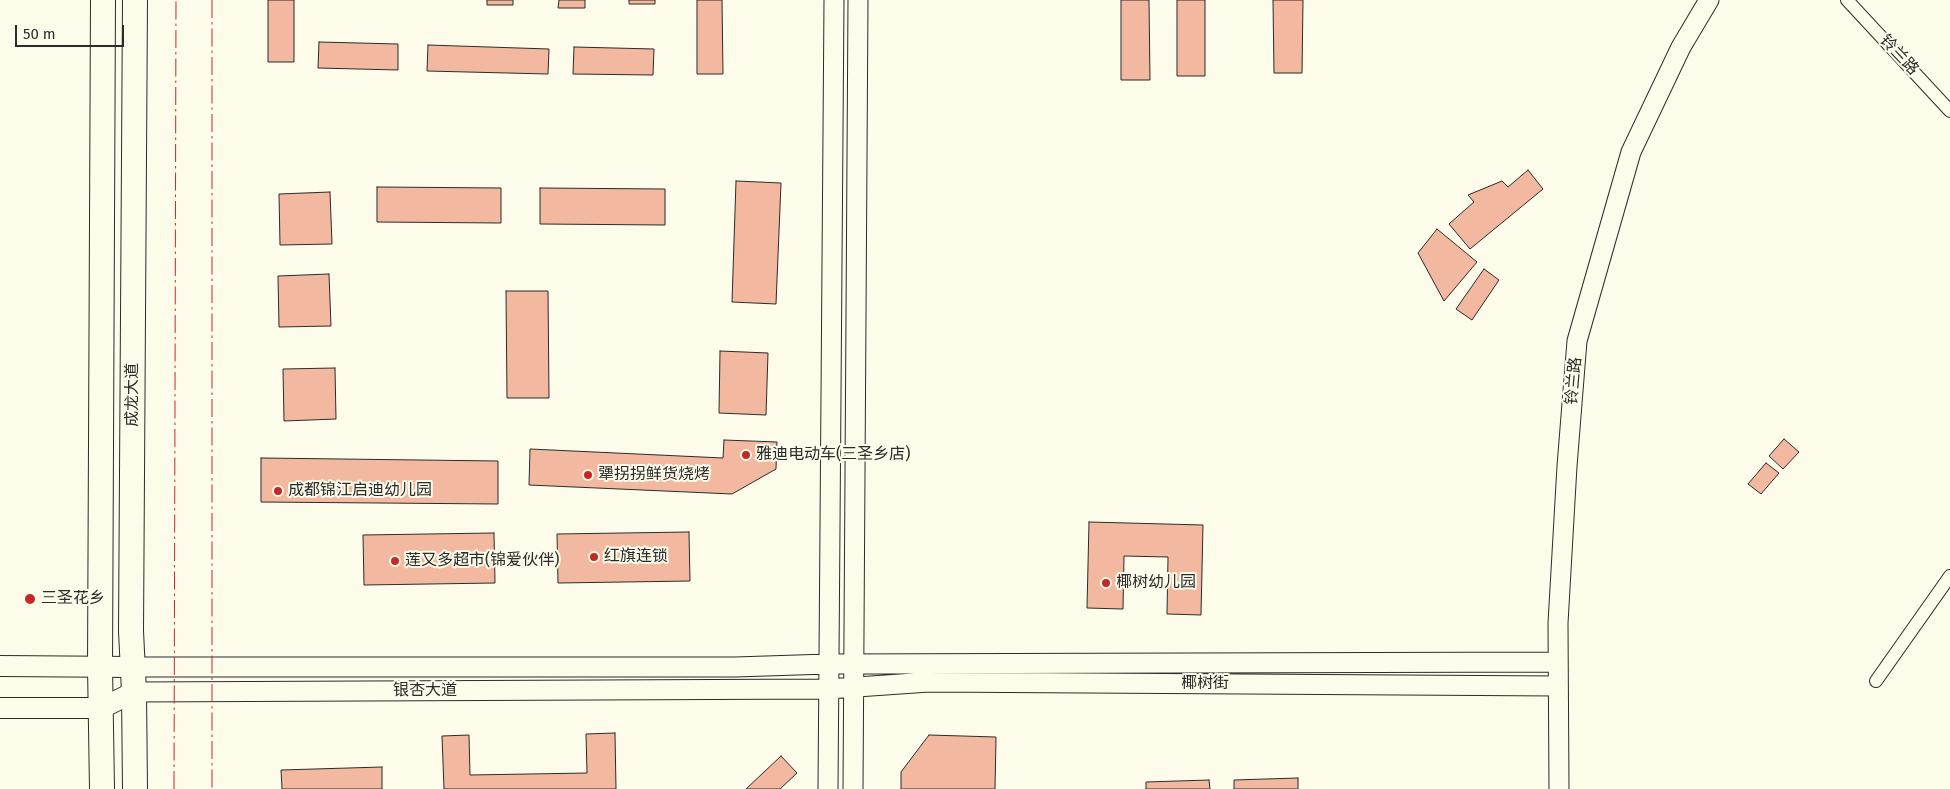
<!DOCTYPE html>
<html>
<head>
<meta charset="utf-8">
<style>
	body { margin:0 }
	#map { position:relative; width:1950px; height:789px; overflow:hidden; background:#fdfbea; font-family:"Fira Sans",sans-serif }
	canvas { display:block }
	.scale { position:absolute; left:15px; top:25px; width:109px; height:22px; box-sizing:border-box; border:2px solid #2b2b2b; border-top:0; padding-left:6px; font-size:15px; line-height:18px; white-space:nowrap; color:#2b2b2b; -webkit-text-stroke:4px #fdfbea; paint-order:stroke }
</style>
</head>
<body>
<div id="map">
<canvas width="1950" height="789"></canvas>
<div class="scale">50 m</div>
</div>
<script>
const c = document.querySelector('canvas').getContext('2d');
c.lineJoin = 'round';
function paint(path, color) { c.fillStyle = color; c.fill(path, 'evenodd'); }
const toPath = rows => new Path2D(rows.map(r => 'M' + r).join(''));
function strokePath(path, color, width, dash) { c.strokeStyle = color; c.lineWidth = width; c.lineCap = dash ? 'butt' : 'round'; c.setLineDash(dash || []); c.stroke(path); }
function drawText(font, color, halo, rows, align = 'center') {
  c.font = font + ' "Fira Sans","Noto Sans SC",sans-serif'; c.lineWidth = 4; c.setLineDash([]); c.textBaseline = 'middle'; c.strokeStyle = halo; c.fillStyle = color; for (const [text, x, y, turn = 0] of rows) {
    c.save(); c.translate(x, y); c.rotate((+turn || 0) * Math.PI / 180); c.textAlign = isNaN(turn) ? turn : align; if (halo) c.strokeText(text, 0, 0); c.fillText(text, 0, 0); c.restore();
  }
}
const building = toPath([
	[268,0,294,0,294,62,268,62,268,0],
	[487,0,513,0,513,5,487,5,487,0],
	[559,0,585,0,585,8,558,8,559,0],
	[629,0,655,0,655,4,629,4,629,0],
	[697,0,722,0,723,74,697,74,697,0],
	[1121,0,1149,0,1150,80,1121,80,1121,0],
	[1177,0,1205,0,1205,76,1177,76,1177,0],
	[1273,0,1303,0,1302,73,1274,73,1273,0],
	[319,42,398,44,398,70,318,68,319,42],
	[428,45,549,49,548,74,427,71,428,45],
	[574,47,654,49,653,75,573,74,574,47],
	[1528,170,1543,189,1470,249,1449,224,1474,202,1468,195,1502,181,1508,187,1528,170],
	[736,181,781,183,776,304,732,302,736,181],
	[377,187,501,188,501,223,377,222,377,187],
	[540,188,665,189,665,225,540,224,540,188],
	[330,192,332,244,280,245,279,194,330,192],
	[1437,229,1477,262,1444,301,1418,253,1437,229],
	[1484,269,1499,280,1472,320,1456,309,1484,269],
	[329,274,331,326,279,327,278,276,329,274],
	[506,291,548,291,549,398,507,398,506,291],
	[720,351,768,353,766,415,719,413,720,351],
	[335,368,336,419,284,421,283,369,335,368],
	[1784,439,1799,452,1783,469,1769,456,1784,439],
	[724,440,777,442,776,469,732,494,529,485,530,449,723,458,724,440],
	[261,458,498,461,498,504,261,502,261,458],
	[1766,463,1779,473,1761,494,1748,484,1766,463],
	[1089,522,1203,525,1201,615,1167,614,1168,557,1124,556,1123,609,1087,608,1089,522],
	[689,532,690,581,558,583,557,534,689,532],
	[494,533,495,583,364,585,363,535,494,533],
	[615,733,616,789,444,789,442,736,469,735,470,775,587,773,586,734,615,733],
	[929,735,996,737,995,789,901,789,901,772,929,735],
	[781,756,797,773,780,789,746,789,781,756],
	[382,767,382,789,282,789,281,770,382,767],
	[1298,778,1298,789,1234,789,1234,780,1298,778],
	[1209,780,1210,789,1146,789,1146,782,1209,780]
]);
const street = toPath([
	[1847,0,1950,111],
	[1876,681,1950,576]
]);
const secondary = toPath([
	[133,667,735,667,828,664,1557,662],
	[134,692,828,689,929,682,1557,686],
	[828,789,834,0],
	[853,789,858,0],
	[1559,789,1558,623,1567,466,1577,341,1631,152,1681,47,1709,0]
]);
const primary = toPath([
	[0,666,133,667],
	[0,708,102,708,134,692]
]);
const highway = toPath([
	[135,0,131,631,134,692,135,789],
	[102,789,100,666,103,0]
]);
const power = toPath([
	[212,0,212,789],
	[174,789,176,0]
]);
const markers = [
	[746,455,5,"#c62828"],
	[588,475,5,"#c62828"],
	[278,491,5,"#c62828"],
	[594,557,5,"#c62828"],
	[395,561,5,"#c62828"],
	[1106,583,5,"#c62828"],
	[30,599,6,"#c62828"]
];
const streetNames = [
	["铃兰路",1899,55,47],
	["铃兰路",1574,381,-85],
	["成龙大道",133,395,-90],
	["椰树街",1205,684],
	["银杏大道",425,691]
];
const poiNames = [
	["雅迪电动车(三圣乡店)",756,455],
	["犟拐拐鲜货烧烤",598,475],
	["成都锦江启迪幼儿园",288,491],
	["红旗连锁",604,557],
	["莲又多超市(锦爱伙伴)",405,561],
	["椰树幼儿园",1116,583],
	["三圣花乡",41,599]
];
paint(building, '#f2b8a0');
strokePath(building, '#2b2b2b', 1);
strokePath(street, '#2b2b2b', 14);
strokePath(secondary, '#2b2b2b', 21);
strokePath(primary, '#2b2b2b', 22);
strokePath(highway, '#2b2b2b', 26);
strokePath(street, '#fdfbea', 12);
strokePath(secondary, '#fdfbea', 19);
strokePath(primary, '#fdfbea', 20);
strokePath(highway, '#fdfbea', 24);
strokePath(power, '#c62828', 1, [18, 4, 2.5, 4]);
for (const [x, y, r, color] of markers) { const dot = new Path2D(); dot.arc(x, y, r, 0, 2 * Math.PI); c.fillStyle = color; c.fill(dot); strokePath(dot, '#fdfbea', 2); }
drawText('16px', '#2b2b2b', '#fdfbea', streetNames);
drawText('16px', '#2b2b2b', '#fdfbea', poiNames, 'left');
</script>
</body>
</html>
